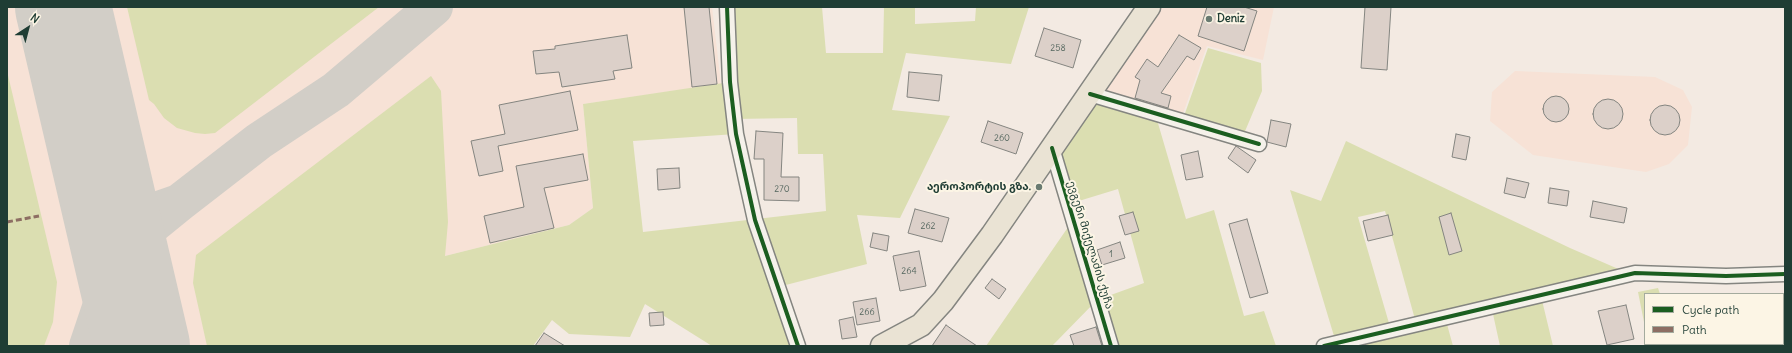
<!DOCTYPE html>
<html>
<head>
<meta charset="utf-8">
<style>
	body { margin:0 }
	#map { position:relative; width:1792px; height:353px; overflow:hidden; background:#f3eae2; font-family:Delius,sans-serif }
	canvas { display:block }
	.frame { position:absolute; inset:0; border:8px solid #1f3d34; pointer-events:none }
	.legend { position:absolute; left:1644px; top:293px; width:140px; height:52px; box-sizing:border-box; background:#fcf5e5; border:1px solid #a4ab9e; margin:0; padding:5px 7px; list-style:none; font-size:12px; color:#1f3d34 }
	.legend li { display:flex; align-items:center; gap:8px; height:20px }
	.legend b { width:20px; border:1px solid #a4ab9e }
	.north { position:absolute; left:8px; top:8px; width:40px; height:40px; -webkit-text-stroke:3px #fcf5e5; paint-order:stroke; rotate:36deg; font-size:11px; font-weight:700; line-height:16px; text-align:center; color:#1f3d34 }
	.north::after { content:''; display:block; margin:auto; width:14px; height:18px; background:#1f3d34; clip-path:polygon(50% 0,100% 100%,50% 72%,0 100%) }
</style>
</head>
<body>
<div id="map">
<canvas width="1792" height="353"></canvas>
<div class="frame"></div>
<ul class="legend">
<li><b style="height:5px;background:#1b5e20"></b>Cycle path</li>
<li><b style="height:5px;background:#8d6e63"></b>Path</li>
</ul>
<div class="north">N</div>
</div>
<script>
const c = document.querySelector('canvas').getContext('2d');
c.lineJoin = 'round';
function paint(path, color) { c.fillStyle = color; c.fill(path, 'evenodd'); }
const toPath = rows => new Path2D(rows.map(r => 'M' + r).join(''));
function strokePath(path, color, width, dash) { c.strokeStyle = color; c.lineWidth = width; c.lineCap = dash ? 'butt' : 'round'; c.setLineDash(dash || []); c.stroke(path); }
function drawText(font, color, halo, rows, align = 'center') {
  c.font = font + ' Delius,"Noto Sans Georgian",sans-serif'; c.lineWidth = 4; c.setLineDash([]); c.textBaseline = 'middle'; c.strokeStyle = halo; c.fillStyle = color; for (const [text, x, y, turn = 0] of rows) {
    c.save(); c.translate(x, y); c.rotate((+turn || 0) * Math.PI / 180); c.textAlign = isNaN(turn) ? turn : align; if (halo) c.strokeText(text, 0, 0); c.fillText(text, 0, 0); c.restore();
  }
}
const built = toPath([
	[7,7,712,7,721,84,583,104,593,208,569,225,445,256,405,346,7,346],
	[1153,7,1274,7,1263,60,1207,46,1181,119,1093,93],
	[1515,71,1655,77,1683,90,1692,107,1688,145,1669,164,1646,172,1533,155,1490,121,1492,92]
]);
const green = toPath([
	[127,7,379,7,215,133,205,134,195,133,177,128,164,118,154,104,149,100],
	[727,7,822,7,826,53,883,53,884,7,915,7,915,24,975,21,976,7,1029,7,1011,64,906,53,892,110,950,116,900,218,857,215,867,264,778,287,798,346,712,346,645,304,630,337,569,334,552,320,533,346,207,346,193,283,196,255,431,76,441,91,448,222,445,256,569,225,593,208,583,104,730,82],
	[797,118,798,154,823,154,826,211,643,232,633,141,736,134,734,119],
	[1208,48,1261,63,1262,91,1243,136,1183,119],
	[7,71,57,282,53,322,44,346,7,346],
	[1090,94,1155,113,1186,219,1214,210,1244,316,1264,311,1276,346,1111,346,1097,300,1052,346,986,346,1073,220,1097,300,1144,283,1118,189,1069,204,1052,148],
	[1346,141,1570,248,1623,271,1540,292,1553,346,1500,346,1491,305,1445,317,1453,346,1337,346,1290,190,1321,201],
	[1385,211,1416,323,1391,330,1358,217],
	[1658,288,1660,294,1645,294,1645,327,1638,292]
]);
const taxiway = toPath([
	[94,141,106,184,115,196,134,207,156,211,179,203],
	[88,346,120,251,179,203,259,141,336,90,434,7]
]);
const runway = toPath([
	[63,7,142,346]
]);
const building = toPath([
	[684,7,709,7,717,84,692,87,684,7],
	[1207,7,1244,7,1257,11,1244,51,1198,36,1207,7],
	[1365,7,1391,7,1387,70,1361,68,1365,7],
	[1044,28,1081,40,1073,68,1035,56,1044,28],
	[627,35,632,68,613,71,615,79,562,87,559,72,536,74,533,51,555,49,555,46,627,35],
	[1179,35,1201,48,1194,60,1187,56,1161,93,1171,96,1168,108,1135,98,1140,80,1135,77,1147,59,1158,67,1179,35],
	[909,72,942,75,939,101,907,97,909,72],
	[570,91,578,130,498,146,503,171,479,176,471,141,505,134,499,105,570,91],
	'1543 109a13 13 0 1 1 26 0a13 13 0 1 1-26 0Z',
	'1593 114a15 15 0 1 1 30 0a15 15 0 1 1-30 0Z',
	'1650 120a15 15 0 1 1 30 0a15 15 0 1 1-30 0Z',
	[1271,120,1291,124,1286,147,1267,142,1271,120],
	[988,121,1023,133,1016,154,981,142,988,121],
	[756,131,783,133,781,177,799,177,799,201,764,200,764,159,754,159,756,131],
	[1456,134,1470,137,1466,160,1452,157,1456,134],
	[1236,146,1256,160,1248,173,1228,158,1236,146],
	[1198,151,1203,177,1186,180,1181,155,1198,151],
	[583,154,588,180,544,188,554,228,490,243,484,216,524,207,516,166,583,154],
	[679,168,680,188,658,190,657,169,679,168],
	[1507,178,1529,183,1525,198,1504,193,1507,178],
	[1550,188,1569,191,1567,206,1548,203,1550,188],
	[1593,201,1627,208,1624,223,1590,217,1593,201],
	[915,209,949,218,942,242,908,233,915,209],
	[1133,212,1139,231,1125,235,1119,216,1133,212],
	[1451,213,1462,251,1449,255,1439,217,1451,213],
	[1388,215,1393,235,1368,241,1363,221,1388,215],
	[1247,219,1268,293,1250,298,1229,224,1247,219],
	[873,233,889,236,887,251,870,247,873,233],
	[1120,242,1125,258,1102,265,1097,250,1120,242],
	[919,251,926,286,900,291,893,256,919,251],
	[992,279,1006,289,999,299,985,288,992,279],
	[876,298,880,321,857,325,853,302,876,298],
	[1626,305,1634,339,1607,345,1598,311,1626,305],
	[663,312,664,325,650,326,649,313,663,312],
	[853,317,857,337,842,339,839,320,853,317],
	[946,325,953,330,977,346,932,346,946,325],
	[1096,327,1102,346,1074,346,1070,335,1096,327],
	[544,333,565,346,535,346,544,333]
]);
const minor = toPath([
	[727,7,730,82,736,134,755,220,798,346],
	[1090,94,1259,144],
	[1052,148,1111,346],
	[1324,346,1635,273,1726,276,1785,274]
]);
const trunk = toPath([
	[882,346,921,325,943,301,992,235,1149,7]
]);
const quiet = toPath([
	[7,222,39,216]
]);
const cycleway = toPath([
	[727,7,730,82,736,134,755,220,798,346],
	[1090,94,1259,144],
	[1052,148,1111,346],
	[1324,346,1635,273,1726,276,1785,274]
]);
const markers = [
	[1209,19,4,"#697a71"],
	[1039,187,4,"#697a71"]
];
const numberNames = [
	["258",1058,48],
	["260",1002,138],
	["270",782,189],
	["262",928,226],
	["1",1111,254],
	["264",909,271],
	["266",867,312]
];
const poiNames = [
	["Deniz",1217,19],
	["აეროპორტის გზა.",1031,187,"right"]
];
const streetNames = [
	["ევგენი მიქელაძის ქუჩა",1090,245,73]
];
paint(built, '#f7e2d6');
paint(green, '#dbdeb1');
strokePath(taxiway, '#d2cec7', 38);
strokePath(runway, '#d2cec7', 96);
paint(building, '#dcd0c9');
strokePath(building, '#848580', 1);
strokePath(minor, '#848580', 17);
strokePath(trunk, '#848580', 25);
strokePath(minor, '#f5f1ea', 14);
strokePath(trunk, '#eae3d4', 22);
strokePath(quiet, '#8d6e63', 3, [6, 3]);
strokePath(cycleway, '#1b5e20', 4);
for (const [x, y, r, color] of markers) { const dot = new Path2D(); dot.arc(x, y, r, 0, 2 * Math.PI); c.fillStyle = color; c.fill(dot); strokePath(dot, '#fcf5e5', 1.5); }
drawText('9px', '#51645c', null, numberNames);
drawText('bold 11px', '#1f3d34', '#fcf5e5', poiNames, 'left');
drawText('11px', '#1f3d34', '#fcf5e5', streetNames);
</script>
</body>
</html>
